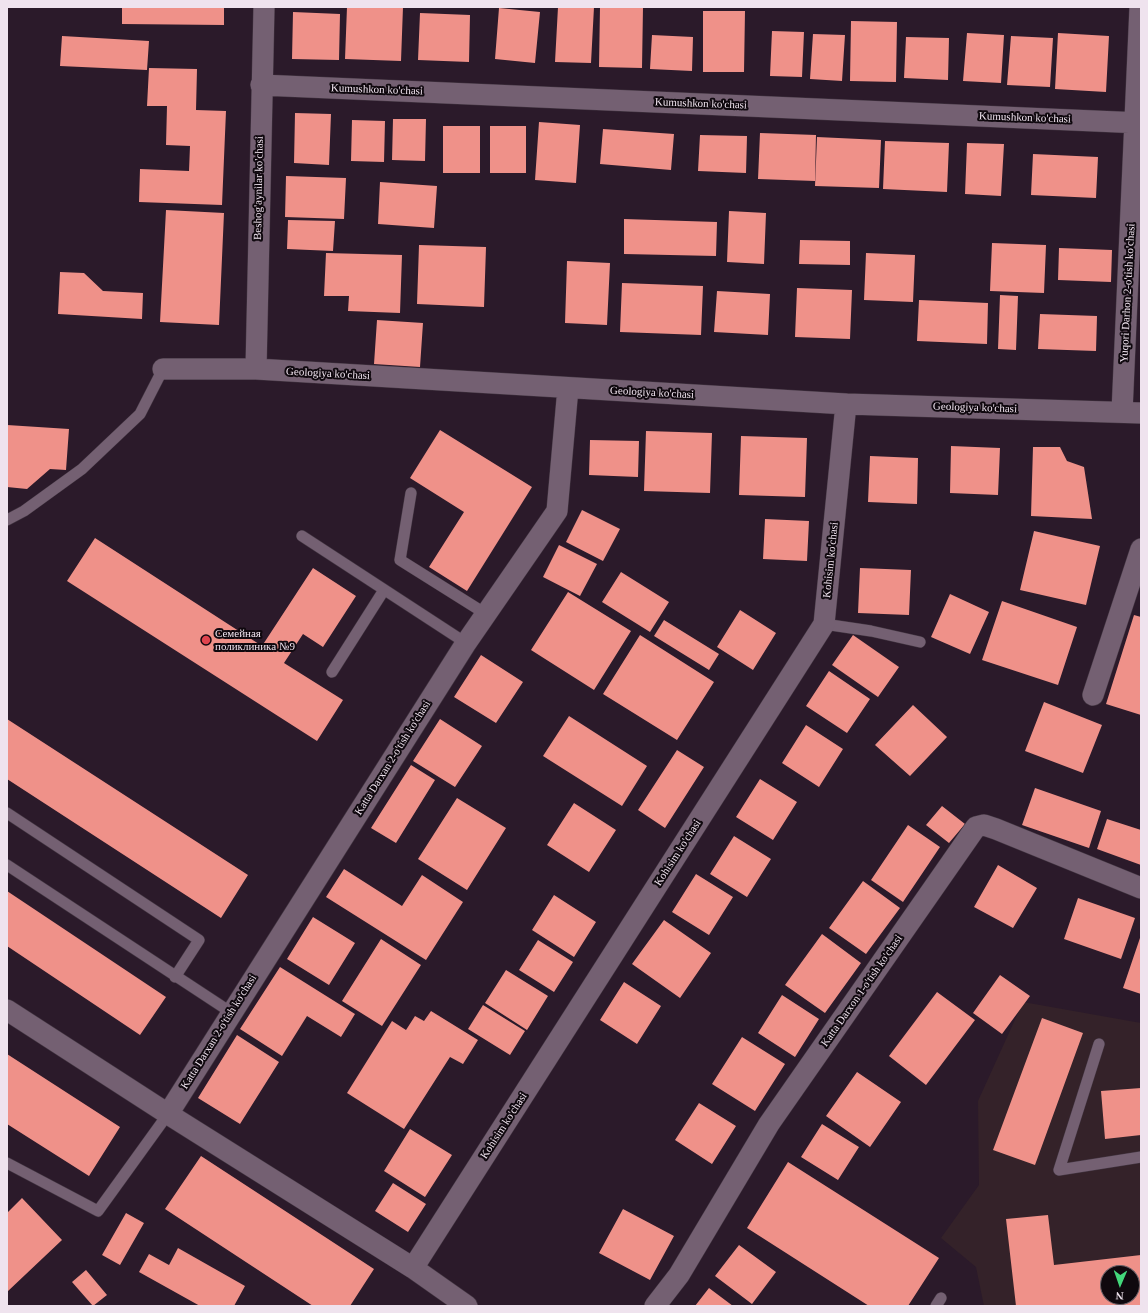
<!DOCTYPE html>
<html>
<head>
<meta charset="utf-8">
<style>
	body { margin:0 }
	#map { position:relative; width:1148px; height:1313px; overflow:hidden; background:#2b1a2a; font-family:Georgia,serif }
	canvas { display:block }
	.frame { position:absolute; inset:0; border:8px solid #efe3ee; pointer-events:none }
	.north { position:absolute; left:1100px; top:1265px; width:40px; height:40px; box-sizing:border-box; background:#0f080e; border:1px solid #696068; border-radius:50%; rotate:182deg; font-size:11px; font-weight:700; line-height:16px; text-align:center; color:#efe3ee }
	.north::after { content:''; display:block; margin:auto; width:14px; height:18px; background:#43d77b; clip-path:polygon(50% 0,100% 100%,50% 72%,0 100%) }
</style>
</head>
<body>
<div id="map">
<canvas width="1148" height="1313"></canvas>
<div class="frame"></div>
<div class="north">N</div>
</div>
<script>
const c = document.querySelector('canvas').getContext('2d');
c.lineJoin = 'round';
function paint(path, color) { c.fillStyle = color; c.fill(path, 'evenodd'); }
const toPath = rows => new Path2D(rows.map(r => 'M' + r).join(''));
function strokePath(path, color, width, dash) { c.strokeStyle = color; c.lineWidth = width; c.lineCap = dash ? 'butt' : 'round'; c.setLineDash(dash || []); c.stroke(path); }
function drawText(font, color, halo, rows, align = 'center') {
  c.font = font + ' Georgia,serif'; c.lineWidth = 4; c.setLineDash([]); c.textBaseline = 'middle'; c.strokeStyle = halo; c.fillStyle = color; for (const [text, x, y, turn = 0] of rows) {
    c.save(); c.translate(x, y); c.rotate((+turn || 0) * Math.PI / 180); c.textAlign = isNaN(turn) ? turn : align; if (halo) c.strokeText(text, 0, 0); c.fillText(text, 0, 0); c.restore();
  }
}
const education = toPath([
	[1023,1002,1141,1023,1141,1306,984,1306,976,1267,941,1238,979,1185,978,1101],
	[1108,1273,1132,1273,1132,1297,1108,1297]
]);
const building = toPath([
	[122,7,224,7,224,25,122,24],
	[347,7,403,7,401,61,345,59],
	[558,7,594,7,591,63,555,62],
	[600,7,643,7,642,68,599,67],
	[499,8,540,12,535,63,495,59],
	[703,11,745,11,744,72,703,72],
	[293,12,340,14,339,60,292,59],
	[420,13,470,15,469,62,418,60],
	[851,21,897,22,896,82,850,81],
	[772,31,804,32,802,77,770,76],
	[967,33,1004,35,1001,83,963,81],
	[1058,33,1109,36,1106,92,1055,89],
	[813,34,845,35,842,81,810,79],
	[652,35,693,37,692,71,650,69],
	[62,36,149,41,147,70,60,66],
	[1011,36,1053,38,1050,87,1007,85],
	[906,37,949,38,948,80,904,78],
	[149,68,197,69,196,110,226,111,222,205,139,202,140,169,189,171,190,146,166,145,167,106,147,106],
	[295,113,331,114,329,165,294,163],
	[393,119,426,119,425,161,392,160],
	[352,120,385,121,384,162,351,161],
	[539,122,580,125,576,183,535,180],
	[443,126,480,126,480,173,443,173],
	[490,126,526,126,526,173,490,173],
	[603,129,674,134,671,170,600,164],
	[760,133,816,135,815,181,758,179],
	[700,135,747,136,746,173,698,171],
	[817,137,881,140,879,188,815,186],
	[885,141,949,143,947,192,883,189],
	[967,143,1004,144,1001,196,965,194],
	[1033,154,1098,157,1096,198,1031,195],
	[286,176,346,178,344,219,285,217],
	[380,182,437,186,434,228,378,224],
	[166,210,224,213,219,325,160,322],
	[729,211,766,213,764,264,727,262],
	[624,219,717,222,716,256,624,254],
	[288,220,335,221,333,251,287,249],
	[800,240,850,241,850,265,799,264],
	[992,243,1046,245,1044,293,990,291],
	[419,245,486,247,484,307,417,304],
	[1059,248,1112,250,1111,282,1058,280],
	[326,253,402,255,400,313,348,311,349,296,324,296],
	[866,253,915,255,913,302,864,300],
	[567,261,610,263,607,325,565,323],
	[60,272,84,273,103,291,143,293,142,319,58,314],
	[622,283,703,286,701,335,620,332],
	[797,288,852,290,850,339,795,337],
	[717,291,770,294,768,335,714,332],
	[1000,295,1018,296,1016,350,998,349],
	[919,300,988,303,987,344,917,341],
	[1040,314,1097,316,1096,351,1038,349],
	[377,320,423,323,420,367,374,364],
	[7,425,69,429,66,470,50,469,27,489,7,487],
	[440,430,532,487,467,591,429,567,464,512,410,478],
	[646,431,712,433,710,493,644,491],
	[741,436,807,438,805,497,739,495],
	[590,440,639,441,638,477,589,475],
	[951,446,1000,448,998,495,950,493],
	[1033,447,1060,447,1067,461,1084,467,1092,519,1031,516],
	[870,456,918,458,917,504,868,502],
	[582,510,620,529,603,561,566,542],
	[765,519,809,521,807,561,763,559],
	[1034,531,1100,546,1086,605,1020,590],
	[95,538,262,646,313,568,356,596,323,647,303,634,284,663,343,700,317,741,67,581],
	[559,545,597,564,580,596,543,577],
	[860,568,911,570,909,615,858,613],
	[621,572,669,602,650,632,602,602],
	[568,592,631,631,594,690,531,650],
	[950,594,989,612,970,654,931,637],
	[1002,601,1077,627,1058,685,982,660],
	[740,610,776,633,753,670,717,647],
	[1134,615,1141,617,1141,715,1106,704],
	[664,620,719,654,709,670,654,636],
	[640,635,714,682,677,740,603,694],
	[853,635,899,667,878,697,832,665],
	[481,655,523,682,496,723,454,697],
	[829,671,870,699,847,733,806,706],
	[1044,702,1102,725,1083,773,1025,751],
	[913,705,947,737,910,776,875,745],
	[569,716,647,766,622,806,543,756],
	[7,719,248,875,221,918,7,779],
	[440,719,482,746,455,787,413,761],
	[806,725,843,749,819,787,782,763],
	[677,750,704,767,665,828,638,810],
	[411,765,435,780,396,843,371,828],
	[760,779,797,802,773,840,736,817],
	[1035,788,1101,811,1089,848,1022,825],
	[457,798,506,828,467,890,418,859],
	[574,803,616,830,589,872,547,845],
	[942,806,965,824,949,843,926,825],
	[1107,819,1141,830,1141,865,1097,849],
	[908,825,940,847,903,902,871,880],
	[734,836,771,859,747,897,710,874],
	[998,865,1037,888,1013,928,974,907],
	[344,869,402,906,422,875,463,902,426,960,326,897],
	[696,874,733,897,709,935,672,912],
	[863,881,900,908,866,954,829,928],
	[7,891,166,997,140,1035,7,946],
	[554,895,596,922,574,957,532,930],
	[1078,898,1135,918,1121,959,1064,939],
	[313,917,355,943,329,985,287,959],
	[664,920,711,953,680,998,632,964],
	[822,934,861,963,825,1013,785,985],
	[1141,935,1141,994,1123,988],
	[381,939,421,965,382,1026,342,1001],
	[538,940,573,962,554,992,519,970],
	[280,967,355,1014,341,1037,307,1016,282,1056,240,1029],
	[506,970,548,996,527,1030,485,1003],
	[1000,975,1030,996,1002,1034,973,1013],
	[624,982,661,1006,637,1044,600,1020],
	[937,992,975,1020,926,1085,889,1056],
	[782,995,819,1019,795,1057,758,1033],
	[483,1005,525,1031,510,1055,468,1029],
	[431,1011,478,1040,463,1064,450,1057,404,1129,347,1093,392,1021,406,1030,415,1016,424,1021],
	[1042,1018,1083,1033,1035,1165,993,1150],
	[237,1035,279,1062,240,1124,198,1098],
	[742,1037,785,1064,755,1111,712,1084],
	[7,1054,120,1127,89,1176,7,1124],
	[857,1072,901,1102,870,1147,826,1116],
	[1141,1088,1141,1135,1105,1139,1101,1091],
	[699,1103,736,1126,712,1164,675,1140],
	[822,1124,859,1147,838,1180,801,1157],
	[410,1129,452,1155,425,1197,384,1171],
	[201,1156,374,1269,350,1306,313,1306,165,1209],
	[788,1162,939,1258,908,1306,869,1306,747,1228],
	[393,1183,426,1204,408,1232,375,1211],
	[22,1198,62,1240,7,1292,7,1213],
	[623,1209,674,1236,650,1280,599,1253],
	[126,1213,144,1223,120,1265,102,1255],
	[1048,1215,1054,1265,1141,1255,1141,1306,1016,1306,1006,1219],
	[1108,1273,1132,1273,1132,1297,1108,1297],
	[739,1245,776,1272,752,1304,715,1276],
	[178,1248,245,1286,234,1306,200,1306,139,1272,149,1254,169,1265],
	[86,1270,107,1295,93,1306,72,1282],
	[709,1288,733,1306,695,1306]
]);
const service = toPath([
	[411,493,400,560,486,614],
	[7,520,24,511,82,469,140,414,163,369],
	[302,536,466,643],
	[824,624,871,631,920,642],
	[332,672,384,590],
	[7,813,199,940,175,977],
	[7,865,232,1013],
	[1099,1044,1059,1170,1141,1157],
	[7,1163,98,1211,168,1114],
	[936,1306,941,1298]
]);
const minor = toPath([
	[261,85,1141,123],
	[163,369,256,369,846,404,1141,413],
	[256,369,264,7],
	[1122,412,1140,7],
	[1093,695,1141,549],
	[7,1010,168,1114,413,1268,467,1306],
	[168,1114,466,643,557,511,568,388],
	[413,1268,824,624,846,404],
	[655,1306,679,1275,769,1124,976,827,984,825,996,829,1141,888]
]);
const markers = [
	[206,640,5,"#e0444e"]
];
const streetNames = [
	["Kumushkon ko'chasi",377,90,2],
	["Kumushkon ko'chasi",701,104,2],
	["Kumushkon ko'chasi",1025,118,2],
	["Beshog'aynilar ko'chasi",259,188,-89],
	["Yuqori Darhon 2-o'tish ko'chasi",1128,293,-87],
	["Geologiya ko'chasi",328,374,3],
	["Geologiya ko'chasi",652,393,3],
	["Geologiya ko'chasi",975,408,2],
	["Kohisim ko'chasi",831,560,-84],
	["Katta Darxan 2-o'tish ko'chasi",393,758,-58],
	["Kohisim ko'chasi",678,853,-57],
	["Katta Darxon 1-o'tish ko'chasi",862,991,-55],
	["Katta Darxan 2-o'tish ko'chasi",219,1032,-58],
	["Kohisim ko'chasi",504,1126,-57]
];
const poiNames = [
	["Семейная",215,634],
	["поликлиника №9",215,647]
];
paint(education, '#342229');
paint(building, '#ef9189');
strokePath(service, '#433642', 12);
strokePath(minor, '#433642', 22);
strokePath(service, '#746072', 11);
strokePath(minor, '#746072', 21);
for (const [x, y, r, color] of markers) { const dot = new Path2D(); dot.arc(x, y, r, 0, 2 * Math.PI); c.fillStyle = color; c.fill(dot); strokePath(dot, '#0f080e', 1.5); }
drawText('11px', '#efe3ee', '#0f080e', streetNames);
drawText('11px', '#efe3ee', '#0f080e', poiNames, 'left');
</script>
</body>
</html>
